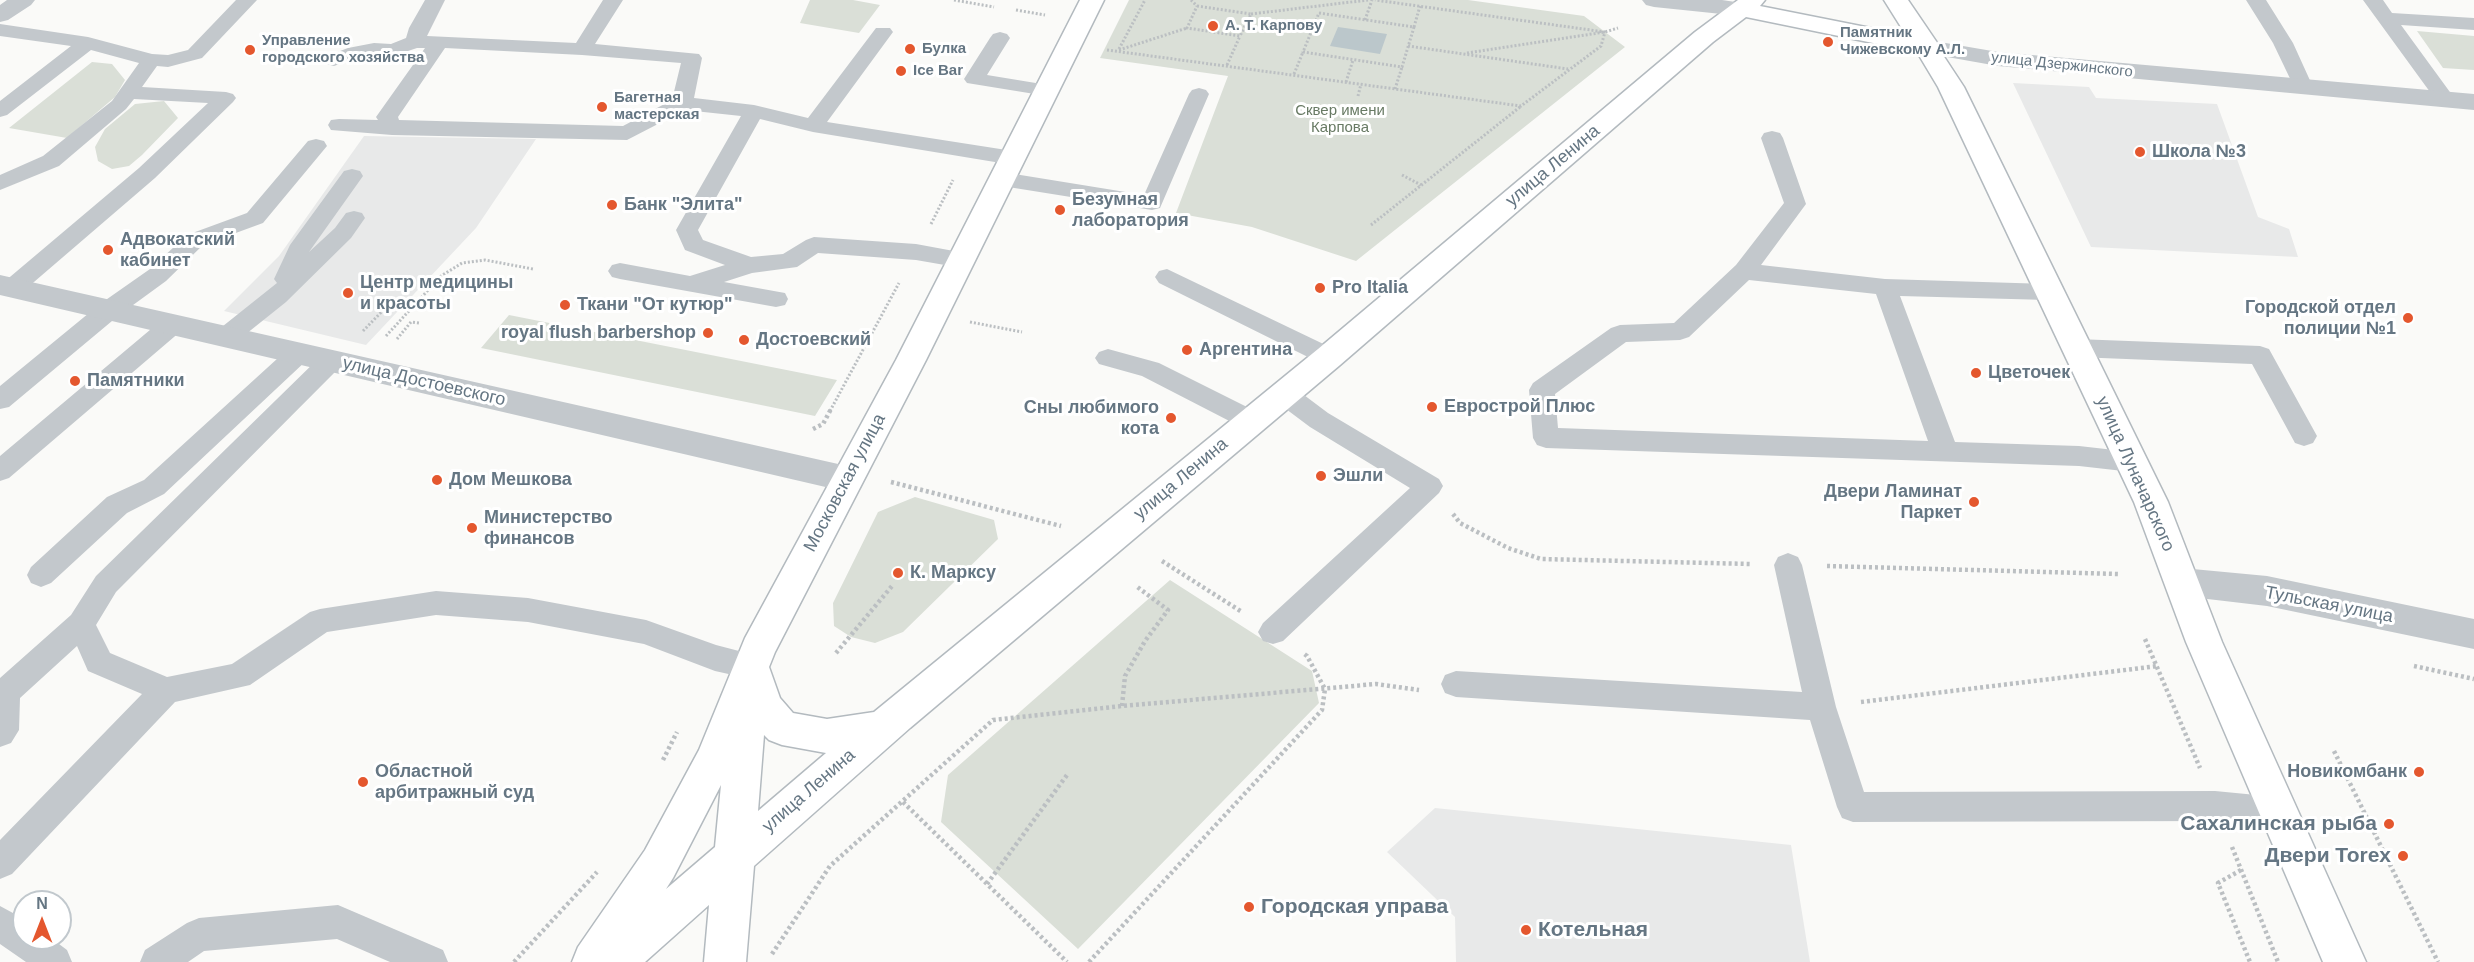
<!DOCTYPE html>
<html>
<head>
<meta charset="utf-8">
<style>
	body { margin:0 }
	#map { position:relative; width:2474px; height:962px; overflow:hidden; background:#fafaf8; font-family:Arial,sans-serif }
	canvas { display:block }
	.north { position:absolute; left:12px; top:890px; width:60px; height:60px; box-sizing:border-box; background:#fff; border:2px solid #c1c8cd; border-radius:50%; rotate:0deg; font-size:16px; font-weight:700; line-height:24px; text-align:center; color:#657683 }
	.north::after { content:''; display:block; margin:auto; width:21px; height:27px; background:#e4572e; clip-path:polygon(50% 0,100% 100%,50% 72%,0 100%) }
</style>
</head>
<body>
<div id="map">
<canvas width="2474" height="962"></canvas>
<div class="north">N</div>
</div>
<script>
const c = document.querySelector('canvas').getContext('2d');
c.lineJoin = 'round';
function paint(path, color) { c.fillStyle = color; c.fill(path, 'evenodd'); }
const toPath = rows => new Path2D(rows.map(r => 'M' + r).join(''));
function strokePath(path, color, width, dash) { c.strokeStyle = color; c.lineWidth = width; c.lineCap = dash ? 'butt' : 'round'; c.setLineDash(dash || []); c.stroke(path); }
function drawText(font, color, halo, rows, align = 'center') {
  c.font = font + ' Arial,sans-serif'; c.lineWidth = 6; c.setLineDash([]); c.textBaseline = 'middle'; c.strokeStyle = halo; c.fillStyle = color; for (const [text, x, y, turn = 0] of rows) {
    c.save(); c.translate(x, y); c.rotate((+turn || 0) * Math.PI / 180); c.textAlign = isNaN(turn) ? turn : align; if (halo) c.strokeText(text, 0, 0); c.fillText(text, 0, 0); c.restore();
  }
}
const built = toPath([
	[2013,83,2089,87,2096,98,2217,104,2258,217,2289,229,2298,257,2091,247],
	[364,136,536,139,476,228,366,345,224,311,279,256],
	[1435,808,1791,845,1810,962,1456,962,1455,917,1387,852]
]);
const green = toPath([
	[810,0,853,0,880,5,859,33,800,23],
	[1129,0,1468,0,1584,16,1625,47,1356,261,1252,227,1176,213,1228,76,1100,58],
	[2417,31,2474,36,2474,70,2443,68],
	[92,62,112,64,125,80,115,97,67,138,9,128],
	[164,101,178,118,142,155,129,166,112,169,98,161,95,147,105,129,135,104],
	[509,315,837,380,815,416,481,348],
	[915,497,994,520,998,539,903,632,875,643,851,637,834,626,833,603,878,512],
	[1170,580,1312,671,1319,703,1078,949,941,822,948,775]
]);
const water = toPath([
	[1338,27,1387,34,1380,54,1330,46]
]);
const pathFar1 = toPath([
	[954,0,994,7],
	[1191,0,1197,6],
	[1197,6,1251,14,1240,36,1187,28,1197,6],
	[1016,10,1045,15],
	[1319,13,1414,27,1402,67,1303,52,1319,13],
	[1251,14,1368,0],
	[1365,20,1372,0],
	[1414,27,1420,6],
	[1408,46,1568,69],
	[1119,49,1145,0],
	[1107,50,1521,106,1601,46,1605,32,1375,0],
	[1119,50,1187,28],
	[1467,53,1605,32,1618,28],
	[1227,65,1240,36],
	[1294,74,1303,52],
	[1346,82,1353,60],
	[1395,89,1402,67],
	[1358,96,1361,84],
	[1402,175,1421,185],
	[931,224,953,180],
	[1371,225,1520,107],
	[970,322,1022,332],
	[363,331,394,299],
	[386,336,441,276,462,263,485,260,533,269],
	[397,339,411,322,419,323],
	[830,411,899,283]
]);
const path = toPath([
	[813,429,823,424,831,409],
	[891,482,1061,526],
	[1453,514,1460,523,1508,548,1541,559,1751,564],
	[1162,561,1242,612],
	[1827,566,2118,574],
	[2145,639,2200,768],
	[836,653,892,586],
	[2414,666,2474,679],
	[1861,702,2158,666],
	[1122,706,1125,676,1145,641,1168,610,1136,586],
	[2334,751,2438,962],
	[663,760,677,732],
	[903,802,1067,962],
	[2232,847,2278,962],
	[2241,870,2218,883,2250,962],
	[987,884,1067,775],
	[772,954,830,866,993,720,1122,706,1376,684,1419,690],
	[514,962,597,872],
	[1089,962,1322,710,1325,689,1307,656,1303,653]
]);
const service = toPath([
	[236,0,257,0,202,58,168,67,157,66,142,87,226,92,233,94,236,98,233,102,155,178,20,294,12,296,4,294,0,288,4,282,139,168,208,103,134,99,126,109,59,166,0,190,0,175,43,156,112,101,139,63,91,50,7,115,0,117,0,101,71,46,0,36,0,24,88,37,152,54,168,55,188,50,236,0],
	[425,0,445,0,427,36,576,43,603,0,623,0,595,44,699,54,702,58,694,98,754,105,808,118,876,28,890,28,893,32,827,122,1013,151,1021,153,1024,158,1021,163,1013,165,813,132,760,119,698,230,703,240,751,257,783,254,806,240,814,237,916,244,970,254,974,260,970,266,962,268,916,260,818,253,797,267,752,273,724,282,785,293,788,299,785,305,776,307,620,279,612,277,608,271,612,265,620,263,690,276,725,265,685,250,676,230,741,116,685,110,627,140,392,135,331,130,328,125,331,120,339,119,378,120,376,117,425,48,417,48,393,56,374,55,353,59,334,66,327,64,324,60,327,56,348,48,374,43,391,44,406,38,409,28,425,0],
	[445,48,582,55,681,63,672,100,623,126,399,120,398,117,445,48],
	[2246,0,2266,0,2293,43,2313,87,2310,91,2303,93,2296,91,2273,43,2246,0],
	[2363,0,2383,0,2392,13,2474,18,2474,30,2401,25,2455,99,2452,103,2445,105,2438,103,2363,0],
	[1000,32,1007,34,1010,38,987,75,1054,86,1057,90,1054,94,1047,96,967,83,964,79,990,38,993,34,1000,32],
	[1199,88,1206,90,1209,94,1160,208,1152,210,1002,186,994,184,991,179,994,174,1002,172,1144,195,1189,94,1192,90,1199,88],
	[1772,131,1780,133,1783,138,1806,204,1761,265,1885,279,2048,284,2056,286,2060,292,2056,298,2048,300,1900,296,1955,442,2079,446,2132,452,2141,455,2145,462,2141,469,2132,472,2079,466,1546,448,1537,445,1533,438,1529,390,1533,383,1611,328,1620,325,1674,323,1736,265,1784,203,1761,138,1764,133,1772,131],
	[1749,280,1876,294,1928,441,1558,428,1555,394,1626,342,1680,340,1689,337,1749,280],
	[316,139,324,141,327,146,263,223,203,245,166,281,118,316,9,407,0,409,0,386,100,304,150,269,187,235,247,213,308,141,316,139],
	[352,169,360,171,363,176,309,252,335,228,346,213,354,211,362,213,365,218,351,238,286,302,236,342,227,345,218,342,215,336,218,330,277,283,274,279,290,245,344,171,352,169],
	[1167,269,1338,351,1341,357,1338,363,1329,366,1320,363,1159,283,1155,277,1159,271,1167,269],
	[172,316,181,319,184,325,181,331,9,478,0,481,0,456,163,319,172,316],
	[2076,339,2260,346,2269,349,2317,436,2313,443,2304,446,2295,443,2252,364,2076,357,2067,354,2064,348,2067,342,2076,339],
	[298,345,307,348,310,354,307,360,164,494,127,513,51,583,41,587,31,583,27,575,31,567,107,497,144,480,289,348,298,345],
	[1108,349,1159,363,1259,413,1263,420,1259,427,1250,430,1241,427,1142,376,1099,364,1095,358,1099,352,1108,349],
	[331,352,340,355,344,361,340,367,116,592,96,625,110,653,167,677,232,664,310,612,320,609,436,591,528,598,646,620,716,645,762,657,766,666,762,675,751,679,715,671,644,644,528,622,436,615,327,632,250,685,175,702,12,874,0,879,0,840,142,694,88,671,77,646,20,698,19,730,11,743,0,747,0,678,71,615,96,576,322,355,331,352],
	[1283,384,1292,386,1328,413,1439,479,1443,486,1439,493,1283,641,1273,644,1263,641,1258,632,1263,623,1410,488,1310,427,1274,400,1270,393,1274,386,1283,384],
	[1788,553,1798,557,1802,565,1836,707,1864,792,2215,791,2277,797,2288,801,2293,812,2288,823,2277,827,2215,821,1853,822,1842,818,1837,807,1810,720,1456,697,1445,693,1441,684,1445,675,1456,671,1802,692,1774,565,1778,557,1788,553],
	[338,905,443,950,448,962,390,962,337,939,204,951,188,962,140,962,145,950,187,923,199,918,338,905],
	[0,906,24,919,24,938,51,938,67,950,72,962,26,962,0,944,0,906]
]);
const minor = toPath([
	[7,0,35,0,31,5,8,20,0,22,0,5,7,0],
	[1642,0,1722,0,1749,4,1753,9,1749,14,1741,16,1654,7,1646,5,1642,0],
	[1928,40,1998,52,2474,94,2474,110,1998,66,1919,52,1916,47,1919,42,1928,40]
]);
const tertiary = toPath([
	[0,275,847,466,859,470,863,479,859,488,847,492,0,295,0,275],
	[2182,568,2267,576,2474,619,2474,649,2267,606,2182,596,2170,592,2164,582,2170,572,2182,568]
]);
const secondary = toPath([
	[1080,0,1104,0,926,360,775,652,769,667,780,698,793,713,827,719,874,712,1318,349,1695,32,1738,0,1765,0,1760,6,1906,35,1884,0,1908,0,1940,47,1939,49,1964,87,2168,502,2222,642,2366,962,2323,962,2186,642,2134,502,1938,87,1917,52,1746,17,1713,42,1340,365,910,728,754,866,746,962,704,962,709,905,645,962,572,962,578,947,645,850,699,750,745,638,896,360,1080,0],
	[764,735,769,740,782,745,826,753,758,811,764,735],
	[721,785,715,847,666,889,673,878,721,785]
]);
const markers = [
	[1213,26,6,"#e4572e"],
	[1828,42,6,"#e4572e"],
	[910,49,6,"#e4572e"],
	[250,50,6,"#e4572e"],
	[901,71,6,"#e4572e"],
	[602,107,6,"#e4572e"],
	[2140,152,6,"#e4572e"],
	[612,205,6,"#e4572e"],
	[1060,210,6,"#e4572e"],
	[108,250,6,"#e4572e"],
	[1320,288,6,"#e4572e"],
	[348,293,6,"#e4572e"],
	[565,305,6,"#e4572e"],
	[2408,318,6,"#e4572e"],
	[708,333,6,"#e4572e"],
	[744,340,6,"#e4572e"],
	[1187,350,6,"#e4572e"],
	[1976,373,6,"#e4572e"],
	[75,381,6,"#e4572e"],
	[1432,407,6,"#e4572e"],
	[1171,418,6,"#e4572e"],
	[1321,476,6,"#e4572e"],
	[437,480,6,"#e4572e"],
	[1974,502,6,"#e4572e"],
	[472,528,6,"#e4572e"],
	[898,573,6,"#e4572e"],
	[2419,772,6,"#e4572e"],
	[363,782,6,"#e4572e"],
	[2389,824,6,"#e4572e"],
	[2403,856,6,"#e4572e"],
	[1249,907,6,"#e4572e"],
	[1526,930,6,"#e4572e"]
];
const farPoinames = [
	["А. Т. Карпову",1225,26],
	["Памятник",1840,33],
	["Чижевскому А.Л.",1840,50],
	["Управление",262,41],
	["городского хозяйства",262,58],
	["Булка",922,49],
	["Ice Bar",913,71],
	["Багетная",614,98],
	["мастерская",614,115]
];
const farStreetnames = [
	["улица Дзержинского",2062,65,6]
];
const farParknames = [
	["Сквер имени",1340,111],
	["Карпова",1340,128]
];
const poiNames = [
	["Школа №3",2152,152],
	["Безумная",1072,200],
	["лаборатория",1072,221],
	["Банк \"Элита\"",624,205],
	["Адвокатский",120,240],
	["кабинет",120,261],
	["Центр медицины",360,283],
	["и красоты",360,304],
	["Pro Italia",1332,288],
	["Ткани \"От кутюр\"",577,305],
	["Городской отдел",2396,308,"right"],
	["полиции №1",2396,329,"right"],
	["royal flush barbershop",696,333,"right"],
	["Достоевский",756,340],
	["Аргентина",1199,350],
	["Цветочек",1988,373],
	["Памятники",87,381],
	["Еврострой Плюс",1444,407],
	["Сны любимого",1159,408,"right"],
	["кота",1159,429,"right"],
	["Эшли",1333,476],
	["Дом Мешкова",449,480],
	["Двери Ламинат",1962,492,"right"],
	["Паркет",1962,513,"right"],
	["Министерство",484,518],
	["финансов",484,539],
	["К. Марксу",910,573],
	["Областной",375,772],
	["арбитражный суд",375,793],
	["Новикомбанк",2407,772,"right"]
];
const streetNames = [
	["улица Ленина",1553,166,-40],
	["улица Достоевского",424,382,13],
	["улица Луначарского",2135,474,66],
	["улица Ленина",1181,479,-40],
	["Московская улица",845,483,-62],
	["Тульская улица",2329,605,11],
	["улица Ленина",809,791,-41]
];
const nearPoinames = [
	["Сахалинская рыба",2377,824],
	["Двери Torex",2391,856],
	["Городская управа",1261,907,"left"],
	["Котельная",1538,930,"left"]
];
paint(built, '#e8e9e9');
paint(green, '#dadfd7');
paint(water, '#bbc7cb');
strokePath(secondary, '#b3babf', 3);
strokePath(pathFar1, '#bbbfc2', 3, [2, 2]);
strokePath(path, '#bbbfc2', 4.5, [3, 3]);
paint(service, '#c3c8cc');
paint(minor, '#c3c8cc');
paint(tertiary, '#c3c8cc');
paint(secondary, '#fff');
for (const [x, y, r, color] of markers) { const dot = new Path2D(); dot.arc(x, y, r, 0, 2 * Math.PI); c.fillStyle = color; c.fill(dot); strokePath(dot, '#fff', 2); }
drawText('bold 15px', '#657683', '#fff', farPoinames, 'left');
drawText('15px', '#657683', '#fff', farStreetnames);
drawText('15px', '#687a64', '#fff', farParknames);
drawText('bold 18px', '#657683', '#fff', poiNames, 'left');
drawText('18px', '#657683', '#fff', streetNames);
drawText('bold 21px', '#657683', '#fff', nearPoinames, 'right');
</script>
</body>
</html>
